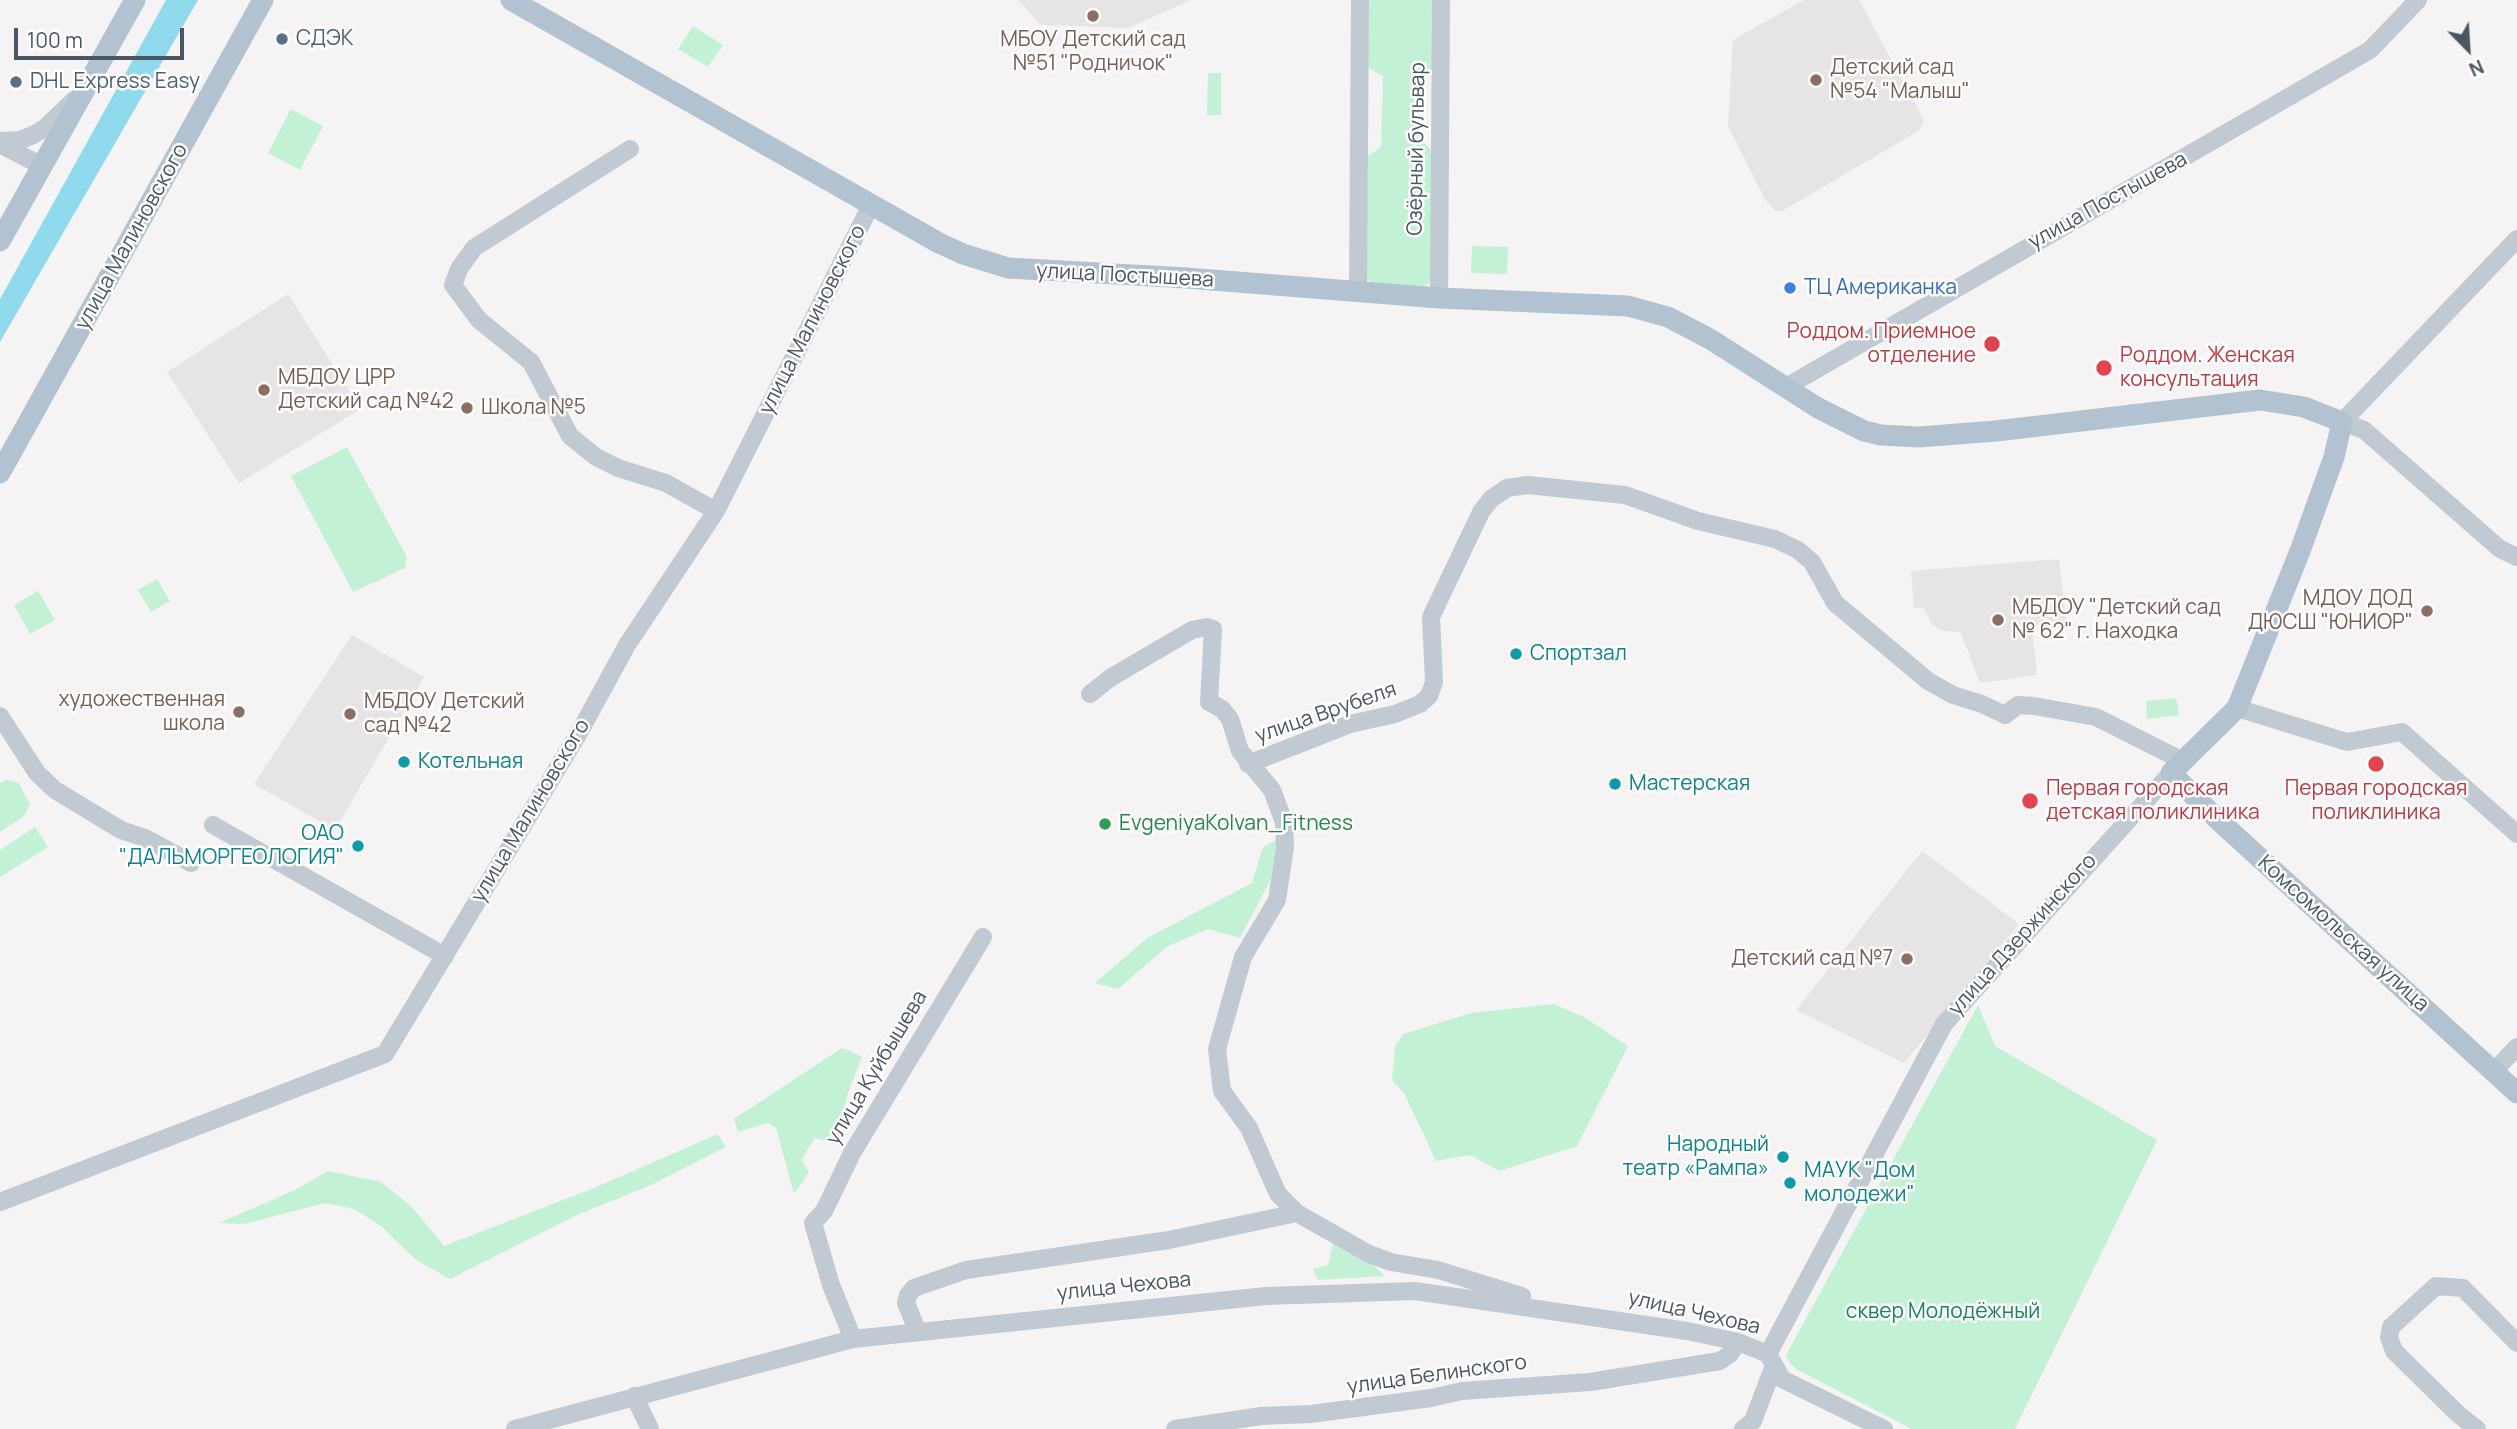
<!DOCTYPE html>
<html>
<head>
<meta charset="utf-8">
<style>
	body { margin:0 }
	#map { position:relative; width:2517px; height:1429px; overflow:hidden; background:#f5f3f3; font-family:Manrope,sans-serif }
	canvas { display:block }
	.north { position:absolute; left:2433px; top:14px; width:70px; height:70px; -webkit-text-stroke:5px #fff; paint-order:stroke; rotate:156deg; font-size:19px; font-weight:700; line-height:28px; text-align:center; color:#4a5661 }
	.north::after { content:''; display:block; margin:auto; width:24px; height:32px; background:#4a5661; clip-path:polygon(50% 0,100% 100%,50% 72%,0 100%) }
	.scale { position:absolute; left:14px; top:28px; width:170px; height:32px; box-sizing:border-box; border:4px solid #4a5661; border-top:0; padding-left:9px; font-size:21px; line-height:24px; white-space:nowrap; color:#4a5661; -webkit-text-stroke:5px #fff; paint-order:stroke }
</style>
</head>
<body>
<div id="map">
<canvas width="2517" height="1429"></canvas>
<div class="north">N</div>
<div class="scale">100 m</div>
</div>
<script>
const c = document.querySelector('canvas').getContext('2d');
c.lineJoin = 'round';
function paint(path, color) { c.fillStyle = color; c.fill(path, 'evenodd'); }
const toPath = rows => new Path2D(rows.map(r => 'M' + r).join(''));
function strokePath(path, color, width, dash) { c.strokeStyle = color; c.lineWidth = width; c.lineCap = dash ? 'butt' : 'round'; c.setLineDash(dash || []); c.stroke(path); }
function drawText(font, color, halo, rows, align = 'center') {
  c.font = font + ' Manrope,sans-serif'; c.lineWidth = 5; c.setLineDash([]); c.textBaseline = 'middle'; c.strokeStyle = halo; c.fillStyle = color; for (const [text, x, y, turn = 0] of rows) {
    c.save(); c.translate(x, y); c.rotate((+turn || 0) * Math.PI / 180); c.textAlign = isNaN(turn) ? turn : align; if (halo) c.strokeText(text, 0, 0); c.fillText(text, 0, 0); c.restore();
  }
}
const education = toPath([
	[1018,0,1191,0,1128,28,1041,25],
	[1804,0,1859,0,1924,120,1920,130,1782,211,1775,211,1764,198,1728,126,1733,40],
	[288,294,361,409,239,483,167,372],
	[2059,559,2067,626,2032,629,2037,675,1980,683,1961,633,1940,630,1932,624,1923,607,1914,608,1911,571],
	[352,635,424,677,335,830,254,784],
	[1922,851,2019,924,1904,1063,1796,1010]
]);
const green = toPath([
	[1369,0,1434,0,1436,70,1420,78,1418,137,1436,155,1432,281,1424,286,1377,284,1366,279,1368,156,1381,147,1383,76,1368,68],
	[693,26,723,45,708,67,678,49],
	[1208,73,1221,73,1221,115,1207,115],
	[291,109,323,126,300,170,268,153],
	[1472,246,1508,247,1507,274,1471,273],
	[347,447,407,557,405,568,353,592,291,476],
	[157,579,170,601,151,612,138,590],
	[38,591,55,620,30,634,14,605],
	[2176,698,2179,715,2147,719,2146,701],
	[7,780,19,783,30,805,23,817,0,832,0,783],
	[35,827,48,847,0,877,0,850],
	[1277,840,1271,879,1240,938,1208,929,1168,946,1118,989,1095,983,1147,938,1252,883,1263,847],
	[1554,1004,1584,1017,1628,1046,1577,1146,1499,1171,1470,1155,1436,1161,1404,1093,1392,1080,1395,1046,1404,1034,1471,1013],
	[1978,1005,1995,1046,2157,1140,2015,1429,1912,1429,1798,1370,1791,1365,1786,1355],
	[842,1048,862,1057,848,1093,838,1132,832,1143,815,1138,801,1160,809,1172,794,1194,776,1128,768,1123,738,1132,734,1119],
	[718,1134,726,1147,651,1185,577,1215,450,1279,416,1260,381,1226,354,1209,325,1203,244,1224,219,1223,295,1190,328,1171,381,1182,412,1207,444,1246,594,1188],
	[1333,1243,1363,1256,1385,1276,1318,1280,1313,1269,1328,1265]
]);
const water = toPath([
	[166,0,198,0,0,342,0,299]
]);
const minor = toPath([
	[0,141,20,140,33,135,45,128,74,100],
	[0,144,42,166],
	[630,149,474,248,459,269,453,285,479,320,531,362,570,436,596,457,618,468,666,483,716,511],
	[2517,239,2342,422,2364,430,2500,549,2517,557],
	[1358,293,1360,0],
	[1439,298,1441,0],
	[1786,387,2370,50,2418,0],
	[1090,694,1110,678,1192,630,1207,627,1213,629,1209,702,1222,709,1230,719,1240,751,1272,790,1284,822,1285,847,1277,900,1243,957,1217,1049,1222,1091,1249,1128,1278,1194,1297,1213,1369,1254,1391,1262,1438,1270,1522,1296],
	[2237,708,2347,742,2402,732,2517,834],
	[0,716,37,773,55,790,121,830,145,838,191,863],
	[1248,764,1350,724,1395,714,1420,704,1429,696,1434,682,1431,617,1481,512,1491,499,1507,488,1528,485,1625,495,1698,521,1775,539,1798,550,1812,562,1835,603,1928,681,1953,695,1982,704,2005,715,2018,705,2034,706,2096,717,2183,761],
	[213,825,445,956],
	[2494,1071,2517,1047],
	[0,1202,385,1054,580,731,627,645,716,511,871,205],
	[917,1330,906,1303,908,1295,914,1288,966,1270,1169,1240,1297,1213],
	[853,1339,831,1285,813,1223,824,1211,852,1153,983,937],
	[1768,1354,1944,1024,2171,773],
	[1768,1354,1782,1379,1884,1429],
	[634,1396,650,1429],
	[515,1429,853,1339,1266,1296,1415,1291,1687,1331,1738,1342,1768,1354],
	[1175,1429,1261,1416,1311,1414,1431,1398,1462,1391,1590,1382,1720,1361,1730,1354,1738,1342],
	[1743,1429,1753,1421,1773,1368],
	[2477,1429,2458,1414,2394,1351,2389,1337,2391,1327,2436,1286,2463,1288,2517,1343]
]);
const major = toPath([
	[511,0,939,243,963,254,1008,268,1187,278,1439,298,1628,306,1668,317,1710,339,1818,408,1864,431,1881,435,1919,437,1996,431,2260,400,2304,407,2342,422,2334,457,2300,551,2237,708,2171,773,2216,818,2517,1093],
	[0,241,135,0],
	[0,473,263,0]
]);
const markers = [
	[1093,16,7,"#8d6e63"],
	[282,39,7,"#5c6f8a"],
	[1816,80,7,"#8d6e63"],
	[16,82,7,"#5c6f8a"],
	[1790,288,7,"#3f7fe0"],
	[1992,344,9,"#e0444e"],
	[2104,368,9,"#e0444e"],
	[264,390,7,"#8d6e63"],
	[467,408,7,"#8d6e63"],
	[2427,611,7,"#8d6e63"],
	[1998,620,7,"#8d6e63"],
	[1516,654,7,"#0f9aa8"],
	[239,712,7,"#8d6e63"],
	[350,714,7,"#8d6e63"],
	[404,762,7,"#0f9aa8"],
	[2376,764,9,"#e0444e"],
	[1615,784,7,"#0f9aa8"],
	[2030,801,9,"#e0444e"],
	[1105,824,7,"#2e9e5b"],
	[358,846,7,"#0f9aa8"],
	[1907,959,7,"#8d6e63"],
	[1783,1157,7,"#0f9aa8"],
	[1790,1183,7,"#0f9aa8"]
];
const serviceNames = [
	["СДЭК",296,39],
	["DHL Express Easy",30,82]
];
const educationNames = [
	["МБОУ Детский сад",1093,40,"center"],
	["№51 \"Родничок\"",1093,64,"center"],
	["Детский сад",1830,68],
	["№54 \"Малыш\"",1830,92],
	["МБДОУ ЦРР",278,378],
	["Детский сад №42",278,402],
	["Школа №5",481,408],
	["МДОУ ДОД",2413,599,"right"],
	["ДЮСШ \"ЮНИОР\"",2413,623,"right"],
	["МБДОУ \"Детский сад",2012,608],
	["№ 62\" г. Находка",2012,632],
	["художественная",225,700,"right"],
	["школа",225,724,"right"],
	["МБДОУ Детский",364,702],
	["сад №42",364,726],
	["Детский сад №7",1893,959,"right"]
];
const streetNames = [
	["Озёрный бульвар",1417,149,-89],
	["улица Постышева",2108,201,-29],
	["улица Малиновского",132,237,-61],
	["улица Постышева",1125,276,3],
	["улица Малиновского",813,320,-63],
	["улица Врубеля",1326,713,-19],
	["улица Малиновского",531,811,-59],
	["Комсомольская улица",2343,934,42],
	["улица Дзержинского",2023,935,-48],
	["улица Куйбышева",877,1068,-59],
	["улица Чехова",1124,1287,-6],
	["улица Чехова",1694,1313,13],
	["улица Белинского",1437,1375,-8]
];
const shopNames = [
	["ТЦ Американка",1804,288]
];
const healthNames = [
	["Роддом. Приемное",1976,332,"right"],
	["отделение",1976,356,"right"],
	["Роддом. Женская",2120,356],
	["консультация",2120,380],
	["Первая городская",2046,789],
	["детская поликлиника",2046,813],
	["Первая городская",2376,789,"center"],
	["поликлиника",2376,813,"center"]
];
const cultureNames = [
	["Спортзал",1530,654],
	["Котельная",418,762],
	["Мастерская",1629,784],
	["ОАО",344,834,"right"],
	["\"ДАЛЬМОРГЕОЛОГИЯ\"",344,858,"right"],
	["Народный",1769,1145,"right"],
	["театр «Рампа»",1769,1169,"right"],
	["МАУК \"Дом",1804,1171],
	["молодежи\"",1804,1195]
];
const leisureNames = [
	["EvgeniyaKolvan_Fitness",1119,824]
];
const parkNames = [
	["сквер Молодёжный",1943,1312]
];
paint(education, '#e6e4e5');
paint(green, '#c3f1d5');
paint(water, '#90daee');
strokePath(minor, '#c1cad2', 18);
strokePath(major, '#b3c2d1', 21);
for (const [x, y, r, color] of markers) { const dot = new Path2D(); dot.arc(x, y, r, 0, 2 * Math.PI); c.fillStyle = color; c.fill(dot); strokePath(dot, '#fff', 2.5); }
drawText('21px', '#4e5e75', '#fff', serviceNames, 'left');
drawText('21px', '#785e54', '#fff', educationNames, 'left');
drawText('21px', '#4a5661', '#fff', streetNames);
drawText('21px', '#366cbe', '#fff', shopNames, 'left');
drawText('21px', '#be3a42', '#fff', healthNames, 'left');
drawText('21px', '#0d838f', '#fff', cultureNames, 'left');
drawText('21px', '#27864d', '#fff', leisureNames, 'left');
drawText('21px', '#17864f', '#fff', parkNames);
</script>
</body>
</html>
